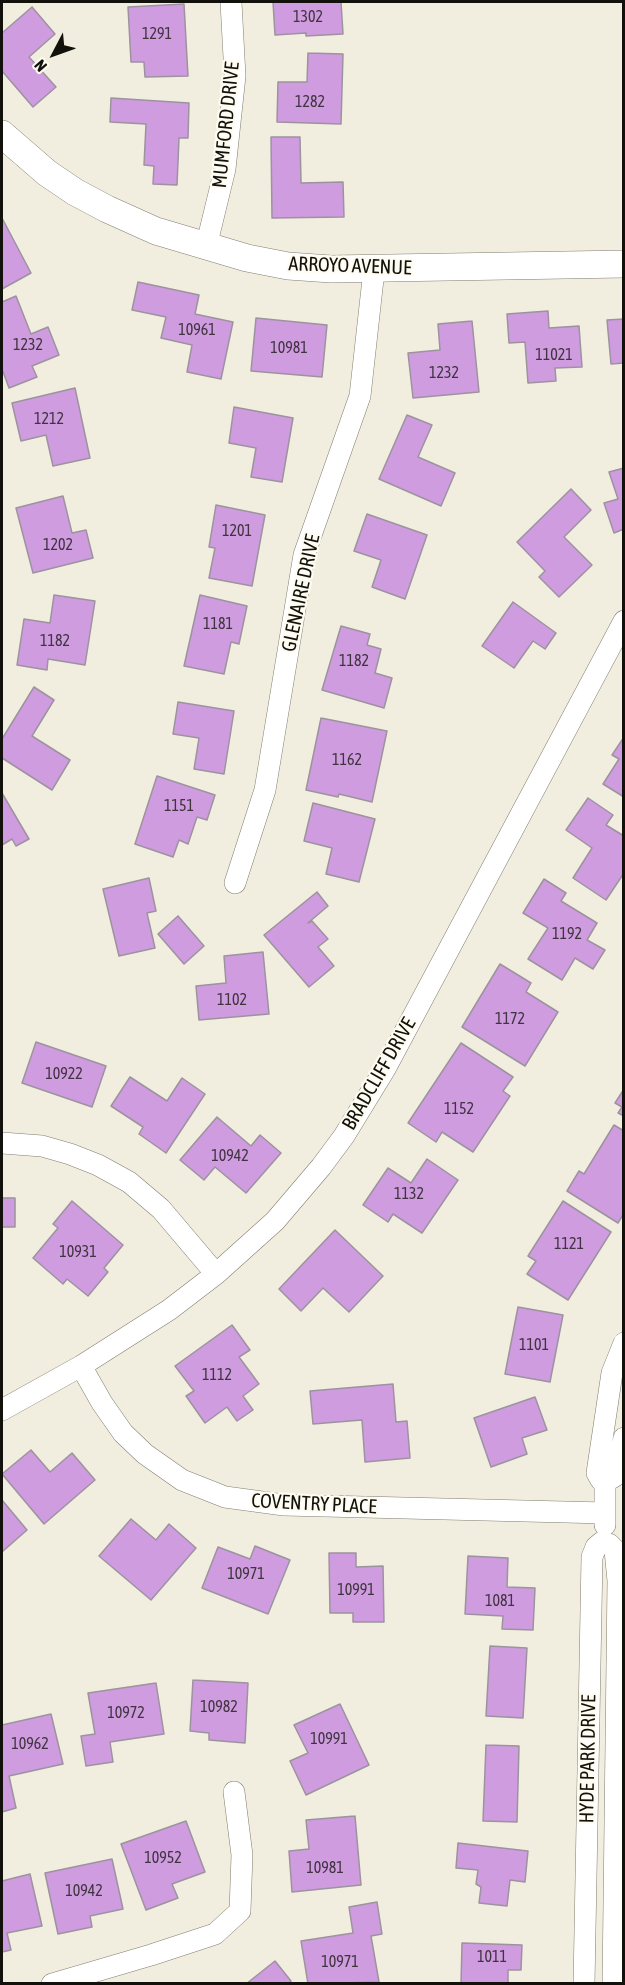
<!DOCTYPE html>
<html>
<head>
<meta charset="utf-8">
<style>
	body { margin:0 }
	#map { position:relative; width:625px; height:1985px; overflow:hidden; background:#f2eedf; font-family:"Asap Condensed",sans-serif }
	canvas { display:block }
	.frame { position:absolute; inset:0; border:3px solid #12110c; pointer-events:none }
	.north { position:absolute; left:24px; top:24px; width:60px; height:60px; -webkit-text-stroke:4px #fefbf0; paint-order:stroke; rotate:229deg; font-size:16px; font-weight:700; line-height:24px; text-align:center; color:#12110c }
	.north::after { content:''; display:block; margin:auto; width:21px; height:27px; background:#12110c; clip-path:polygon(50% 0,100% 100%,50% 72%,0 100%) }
</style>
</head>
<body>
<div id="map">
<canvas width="625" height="1985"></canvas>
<div class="frame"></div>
<div class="north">N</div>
</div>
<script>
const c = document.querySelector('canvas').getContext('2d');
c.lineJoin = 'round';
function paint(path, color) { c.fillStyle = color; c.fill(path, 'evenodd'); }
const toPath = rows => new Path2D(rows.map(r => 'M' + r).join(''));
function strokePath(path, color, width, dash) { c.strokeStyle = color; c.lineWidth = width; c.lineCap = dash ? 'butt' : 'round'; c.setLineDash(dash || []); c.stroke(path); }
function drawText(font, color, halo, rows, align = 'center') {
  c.font = font + ' "Asap Condensed",sans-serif'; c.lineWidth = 4.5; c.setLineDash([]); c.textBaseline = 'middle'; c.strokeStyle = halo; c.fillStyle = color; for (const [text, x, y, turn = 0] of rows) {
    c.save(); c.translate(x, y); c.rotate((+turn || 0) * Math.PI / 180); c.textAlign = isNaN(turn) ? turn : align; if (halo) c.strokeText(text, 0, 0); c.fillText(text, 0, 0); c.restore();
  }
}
const building = toPath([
	[273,2,341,2,343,34,306,36,306,33,275,35,273,2],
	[184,4,188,76,145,77,144,62,131,62,128,7,184,4],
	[32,7,55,34,29,57,56,87,33,107,2,71,2,33,32,7],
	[308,53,343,54,341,124,277,122,278,82,307,82,308,53],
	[111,98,189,103,188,138,179,138,177,185,153,184,154,166,144,165,146,124,110,122,111,98],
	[271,137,300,137,301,183,343,182,344,217,272,218,271,137],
	[2,218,31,273,2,289,2,218],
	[138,282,199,295,195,314,233,322,221,379,187,372,192,345,161,338,166,317,132,310,138,282],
	[16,296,31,334,48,327,59,355,32,366,37,377,9,388,2,369,2,302,16,296],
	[548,311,549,328,579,326,582,367,555,368,556,381,528,383,525,342,509,343,507,314,548,311],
	[256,318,327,325,322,377,251,371,256,318],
	[624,319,624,363,611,364,607,320,624,319],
	[472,321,479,392,413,398,408,353,440,350,438,324,472,321],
	[75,388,90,458,53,466,46,435,21,441,12,403,75,388],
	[234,407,293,418,282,482,251,477,256,448,229,443,234,407],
	[407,415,432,425,418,457,455,473,441,506,379,479,407,415],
	[624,468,624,529,614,533,604,503,618,499,609,472,624,468],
	[571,489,591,510,564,537,592,565,559,597,539,577,545,571,517,542,571,489],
	[63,496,72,533,86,530,93,558,33,573,16,508,63,496],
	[216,505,265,515,252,586,209,578,215,548,209,547,216,505],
	[367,514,427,535,405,599,372,587,381,560,354,551,367,514],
	[54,595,95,601,85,665,48,659,47,670,17,665,24,619,50,623,54,595],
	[200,595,247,606,239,644,231,642,224,674,184,666,200,595],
	[513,602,556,633,545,649,533,641,514,668,482,646,513,602],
	[341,626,370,634,367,645,381,649,375,673,392,678,384,708,322,690,341,626],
	[34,687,54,700,32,736,70,760,52,790,2,758,2,739,34,687],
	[178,702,234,711,224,774,194,769,199,738,173,734,178,702],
	[321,718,387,731,372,802,339,794,338,797,306,790,321,718],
	[624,737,624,797,603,784,619,759,612,755,624,737],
	[157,776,215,795,207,820,197,817,188,844,179,840,173,857,135,844,157,776],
	[2,793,29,839,16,846,12,839,2,845,2,793],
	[588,798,613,815,606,825,624,836,624,873,606,900,573,878,592,848,566,830,588,798],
	[313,803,375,819,359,882,326,874,332,848,304,841,313,803],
	[149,878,156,911,147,913,155,948,119,956,103,889,149,878],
	[544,879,566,893,561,901,597,923,587,940,605,950,593,969,575,958,562,980,528,959,548,928,523,913,544,879],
	[317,892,328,906,308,923,312,921,328,939,318,947,334,966,309,987,264,935,317,892],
	[178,916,204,946,184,964,158,934,178,916],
	[263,952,269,1014,199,1020,196,986,226,983,224,956,263,952],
	[500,964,531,983,526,992,558,1012,525,1066,462,1027,500,964],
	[36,1042,106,1066,92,1107,22,1083,36,1042],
	[461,1043,513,1077,503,1091,510,1096,473,1152,442,1132,436,1142,408,1123,461,1043],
	[130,1077,167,1101,182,1078,205,1094,166,1153,139,1134,143,1127,111,1106,130,1077],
	[624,1089,624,1116,618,1113,622,1107,615,1103,624,1089],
	[217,1117,251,1146,260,1135,281,1153,246,1193,215,1167,204,1180,180,1160,217,1117],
	[614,1125,624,1131,624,1213,618,1223,567,1191,579,1171,584,1174,614,1125],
	[427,1159,458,1180,422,1233,393,1214,388,1222,363,1205,388,1168,411,1183,427,1159],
	[2,1198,15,1198,15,1227,2,1227,2,1198],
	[72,1201,123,1245,104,1268,108,1272,88,1296,67,1279,63,1284,33,1258,58,1228,53,1224,72,1201],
	[563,1201,611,1232,568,1300,527,1274,536,1261,528,1256,563,1201],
	[335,1230,383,1276,349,1312,323,1288,301,1311,279,1289,335,1230],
	[518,1307,563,1315,550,1382,505,1374,518,1307],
	[232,1325,250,1350,239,1357,259,1384,243,1396,253,1410,237,1421,227,1407,205,1423,186,1396,194,1391,175,1366,232,1325],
	[393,1384,396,1422,407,1421,410,1458,365,1462,362,1420,313,1424,310,1391,393,1384],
	[535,1397,547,1430,522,1438,527,1454,491,1467,474,1418,535,1397],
	[31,1450,50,1472,72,1453,95,1480,44,1524,2,1474,31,1450],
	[2,1500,27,1530,2,1552,2,1500],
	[131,1519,156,1540,169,1524,196,1548,151,1600,99,1556,131,1519],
	[255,1546,290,1560,268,1614,202,1588,218,1547,250,1559,255,1546],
	[329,1553,356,1553,356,1567,383,1566,384,1622,353,1622,353,1613,330,1613,329,1553],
	[468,1556,508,1558,507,1587,535,1588,533,1630,502,1629,503,1616,465,1614,468,1556],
	[490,1646,527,1648,523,1718,486,1716,490,1646],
	[193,1680,248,1683,245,1743,209,1740,209,1733,190,1731,193,1680],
	[156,1683,164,1734,110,1742,113,1762,86,1766,81,1736,95,1734,88,1693,156,1683],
	[340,1704,369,1765,306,1795,290,1761,308,1753,294,1725,340,1704],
	[51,1714,63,1764,9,1776,16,1808,2,1812,2,1725,51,1714],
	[486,1745,519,1746,517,1822,483,1821,486,1745],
	[355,1816,361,1885,292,1892,289,1851,309,1849,306,1820,355,1816],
	[186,1821,205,1872,172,1884,178,1898,146,1910,121,1844,186,1821],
	[458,1843,528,1851,525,1882,510,1880,507,1906,479,1903,481,1887,476,1884,478,1870,456,1868,458,1843],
	[112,1859,123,1909,90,1916,92,1927,58,1934,45,1873,112,1859],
	[30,1874,42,1926,7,1933,11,1950,2,1952,2,1881,30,1874],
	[377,1902,382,1934,371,1936,379,1982,308,1984,301,1941,353,1933,349,1907,377,1902],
	[462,1943,522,1945,521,1970,508,1970,508,1984,461,1984,462,1943],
	[275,1961,291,1981,288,1984,246,1984,275,1961]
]);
const minor = toPath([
	[206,247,225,169,235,76,231,2],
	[235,883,265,790,304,555,360,396,374,270],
	[2,1143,42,1146,70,1154,98,1165,129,1182,161,1209,216,1274],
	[81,1366,102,1403,123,1433,145,1454,182,1480,225,1497,284,1505,605,1513],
	[2,1410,81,1366,169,1310,216,1274,275,1221,321,1167,344,1136,385,1069,624,621],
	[605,1482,615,1476,624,1438],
	[605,1525,605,1482,601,1480,597,1473,612,1373,624,1343],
	[52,1984,151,1955,215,1934,240,1911,242,1855,234,1792],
	[584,1984,592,1557,596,1547,602,1542,609,1544,615,1550,618,1581,613,1984]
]);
const tertiary = toPath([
	[2,134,47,173,75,192,107,209,156,231,247,258,288,266,331,269,624,264]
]);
const numberNames = [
	["1302",308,17],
	["1291",157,34],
	["1282",310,102],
	["10961",197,330],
	["1232",28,345],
	["10981",289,348],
	["11021",554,355],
	["1232",444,373],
	["1212",49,419],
	["1201",237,531],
	["1202",58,545],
	["1181",218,624],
	["1182",55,641],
	["1182",354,661],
	["1162",347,760],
	["1151",179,806],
	["1192",567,934],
	["1102",232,1000],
	["1172",510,1019],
	["10922",64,1074],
	["1152",459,1109],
	["10942",230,1156],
	["1132",409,1194],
	["1121",569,1244],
	["10931",78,1252],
	["1101",534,1345],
	["1112",217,1375],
	["10971",246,1574],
	["10991",356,1590],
	["1081",500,1601],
	["10982",219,1707],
	["10972",126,1713],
	["10991",329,1739],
	["10962",30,1744],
	["10952",163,1858],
	["10981",325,1868],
	["10942",84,1891],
	["1011",492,1957],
	["10971",340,1962]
];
const streetNames = [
	["MUMFORD DRIVE",226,125,-84],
	["ARROYO AVENUE",350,266,2],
	["GLENAIRE DRIVE",301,593,-78],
	["BRADCLIFF DRIVE",379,1074,-60],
	["COVENTRY PLACE",314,1504,3],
	["HYDE PARK DRIVE",588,1759,-89]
];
paint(building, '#ce9cdf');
strokePath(building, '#9c939f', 1.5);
strokePath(minor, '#817d70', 22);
strokePath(tertiary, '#817d70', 28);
strokePath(minor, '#fff', 21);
strokePath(tertiary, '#fff', 27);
drawText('16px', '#413441', null, numberNames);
drawText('20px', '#12110c', '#fefbf0', streetNames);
</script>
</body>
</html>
